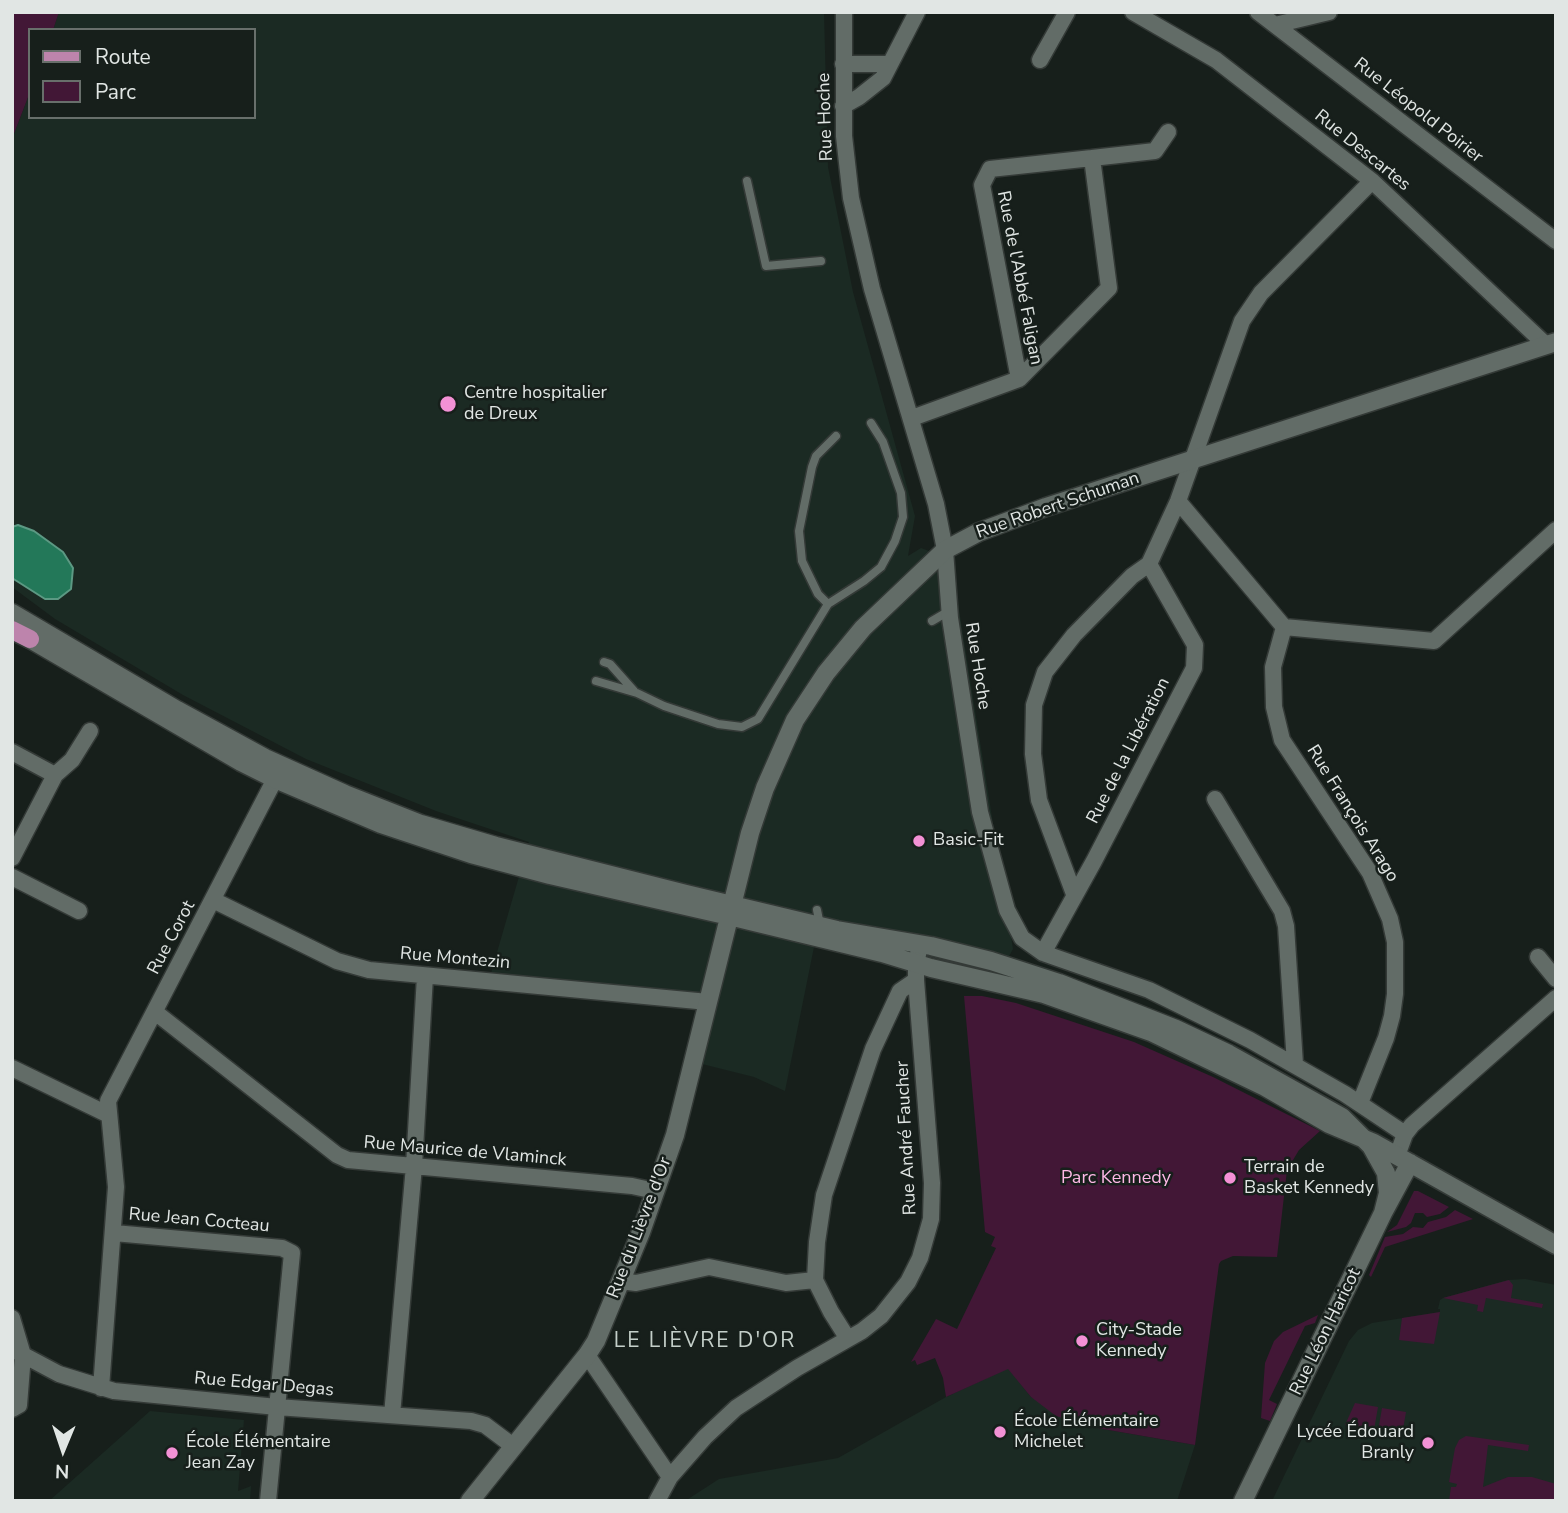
<!DOCTYPE html>
<html>
<head>
<meta charset="utf-8">
<style>
	body { margin:0 }
	#map { position:relative; width:1568px; height:1513px; overflow:hidden; background:#171f1b; font-family:"Nunito Sans",sans-serif }
	canvas { display:block }
	.frame { position:absolute; inset:0; border:14px solid #e1e6e4; pointer-events:none }
	.legend { position:absolute; left:28px; top:28px; width:228px; height:91px; box-sizing:border-box; background:#171f1b; border:2px solid #686f6b; margin:0; padding:9px 12px; list-style:none; font-size:21px; color:#e1e6e4 }
	.legend li { display:flex; align-items:center; gap:14px; height:35px }
	.legend b { width:35px; border:2px solid #686f6b }
	.north { position:absolute; left:28px; top:1415px; width:70px; height:70px; -webkit-text-stroke:5px #171f1b; paint-order:stroke; rotate:182deg; font-size:19px; font-weight:700; line-height:28px; text-align:center; color:#e1e6e4 }
	.north::after { content:''; display:block; margin:auto; width:24px; height:32px; background:#e1e6e4; clip-path:polygon(50% 0,100% 100%,50% 72%,0 100%) }
</style>
</head>
<body>
<div id="map">
<canvas width="1568" height="1513"></canvas>
<div class="frame"></div>
<ul class="legend">
<li><b style="height:9px;background:#bd84ac"></b>Route</li>
<li><b style="height:19px;background:#421736"></b>Parc</li>
</ul>
<div class="north">N</div>
</div>
<script>
const c = document.querySelector('canvas').getContext('2d');
c.lineJoin = 'round';
function paint(path, color) { c.fillStyle = color; c.fill(path, 'evenodd'); }
const toPath = rows => new Path2D(rows.map(r => 'M' + r).join(''));
function strokePath(path, color, width, dash) { c.strokeStyle = color; c.lineWidth = width; c.lineCap = dash ? 'butt' : 'round'; c.setLineDash(dash || []); c.stroke(path); }
function drawText(font, color, halo, rows, align = 'center') {
  c.font = font + ' "Nunito Sans",sans-serif'; c.lineWidth = 5; c.setLineDash([]); c.textBaseline = 'middle'; c.strokeStyle = halo; c.fillStyle = color; for (const [text, x, y, turn = 0] of rows) {
    c.save(); c.translate(x, y); c.rotate((+turn || 0) * Math.PI / 180); c.textAlign = isNaN(turn) ? turn : align; if (halo) c.strokeText(text, 0, 0); c.fillText(text, 0, 0); c.restore();
  }
}
const built = toPath([
	[59,12,824,12,828,167,853,292,915,516,908,556,921,548,951,559,1013,949,997,978,815,942,785,1091,754,1077,702,1064,717,1001,491,973,529,842,436,811,306,759,183,695,55,619,12,587,12,139,30,92,30,117,254,117,254,30,53,30],
	[1525,1279,1556,1285,1556,1501,1272,1501,1349,1341,1358,1330,1372,1323,1440,1312,1440,1309,1438,1309,1440,1300,1443,1298,1508,1280],
	[1008,1368,1031,1397,1097,1428,1195,1445,1177,1501,685,1501,719,1479,838,1458,946,1397],
	[150,1411,244,1420,238,1491,251,1486,250,1501,49,1501]
]);
const green = toPath([
	[12,12,59,12,53,30,30,30,30,92,12,139],
	[964,996,982,996,1016,1003,1134,1042,1213,1077,1320,1131,1299,1150,1287,1170,1277,1257,1233,1256,1221,1261,1219,1264,1195,1445,1097,1428,1056,1416,1031,1397,1008,1369,946,1397,943,1378,935,1358,917,1365,915,1360,911,1362,936,1319,957,1329,996,1248,991,1246,995,1237,985,1232],
	[1414,1191,1418,1191,1449,1207,1440,1214,1427,1217,1423,1213,1415,1213,1411,1223,1406,1227,1387,1232,1397,1225],
	[1455,1210,1473,1219,1385,1247,1371,1277,1369,1275,1385,1237,1403,1234,1413,1227,1423,1228,1428,1222,1446,1217],
	[1509,1280,1513,1285,1511,1298,1543,1304,1542,1308,1486,1298,1483,1312,1477,1311,1478,1305,1443,1298],
	[1440,1312,1434,1344,1399,1340,1402,1318],
	[1318,1315,1315,1323,1305,1326,1269,1400,1277,1404,1270,1421,1261,1418,1265,1363,1274,1341,1283,1332],
	[1355,1403,1378,1407,1374,1430,1345,1425],
	[1382,1408,1406,1412,1402,1435,1378,1431],
	[1466,1436,1529,1445,1528,1451,1488,1445,1483,1487,1508,1477,1532,1477,1556,1484,1556,1501,1449,1501,1451,1487,1456,1487,1457,1484,1449,1482,1455,1448,1459,1440]
]);
const water = toPath([
	[18,525,34,531,63,552,73,568,71,589,58,599,45,599,12,578,12,527,18,525]
]);
const lane = toPath([
	[747,181,766,266,821,261],
	[828,604,818,594,802,561,799,531,812,467,816,456,836,436],
	[932,621,949,611],
	[604,662,610,664,634,691],
	[596,681,637,693,664,706,718,724,742,727,758,719,828,604,864,581,881,567,895,541,903,517,901,493,883,442,871,423],
	[817,910,820,925]
]);
const street = toPath([
	[844,12,844,136,851,198,872,289,936,504,945,550,950,618,980,812,1007,910,1022,938,1043,953,1149,990,1250,1040,1345,1094,1405,1134],
	[1133,12,1216,60,1372,181,1546,345],
	[1258,12,1556,241],
	[1275,25,1329,12],
	[1040,60,1067,12],
	[843,64,890,64],
	[843,106,859,97,883,78,917,12],
	[1092,158,1109,288,1019,379,982,185,990,169,1092,158],
	[1092,158,1155,151,1168,132],
	[912,418,1019,379],
	[1178,501,1284,627],
	[1284,627,1273,667,1274,707,1282,740,1370,873,1390,919,1395,942,1395,994,1392,1016,1386,1038,1360,1103],
	[1284,627,1434,641,1556,530],
	[12,752,55,775,12,858],
	[55,775,72,760,90,731],
	[1215,799,1282,911,1286,926,1295,1064],
	[12,877,79,911],
	[1074,894,1039,800,1033,754,1034,705,1045,672,1074,635,1132,576,1149,564,1178,501,1242,321,1261,293,1372,181],
	[213,900,337,961,369,970,708,1002],
	[1043,953,1094,861,1194,668,1195,645,1149,564],
	[1538,957,1556,979],
	[155,1012,337,1155,348,1160,632,1186,655,1191],
	[12,1068,109,1115],
	[1397,1156,1405,1134,1412,1125,1556,998],
	[114,1233,282,1248,292,1253,268,1501],
	[620,1281,636,1283,709,1267,786,1283,815,1280],
	[12,1318,23,1355,19,1405,12,1409],
	[848,1339,831,1312,815,1280,817,1242,824,1195,873,1049,900,991,916,980],
	[12,1349,59,1374,114,1391,277,1407,471,1421,485,1425,513,1446],
	[587,1355,670,1477],
	[101,1388,116,1187,108,1101,275,779],
	[392,1415,414,1166,425,976],
	[657,1501,670,1477,705,1437,736,1408,797,1368,862,1331,881,1316,908,1282,920,1258,931,1219,932,1183,916,980,916,965,920,944]
]);
const secondary = toPath([
	[12,613,177,710,265,758,345,794,421,824,496,846,686,894,837,930,931,946,991,961,1059,983,1176,1029,1229,1054,1342,1117,1371,1146,1386,1173,1388,1193,1383,1213],
	[18,632,241,762,275,779,381,824,471,854,550,875,729,916,882,953,931,968,1044,994,1151,1032,1265,1087,1329,1124,1374,1143,1556,1245],
	[470,1501,587,1355,596,1341,641,1232,675,1135,750,833,765,788,795,720,826,673,863,628,945,550,979,532,1046,507,1556,342],
	[1243,1501,1383,1213,1410,1163]
]);
const primary = toPath([
	[12,630,30,639]
]);
const markers = [
	[448,404,9,"#f391d5"],
	[919,841,7,"#f391d5"],
	[1230,1178,7,"#f391d5"],
	[1082,1341,7,"#f391d5"],
	[1000,1432,7,"#f391d5"],
	[1428,1443,7,"#f391d5"],
	[172,1453,7,"#f391d5"]
];
const streetNames = [
	["Rue Léopold Poirier",1418,111,38],
	["Rue Hoche",826,117,-92],
	["Rue Descartes",1362,151,39],
	["Rue de l'Abbé Faligan",1019,278,79],
	["Rue Robert Schuman",1058,506,-19],
	["Rue Hoche",977,666,81],
	["Rue de la Libération",1129,751,-63],
	["Rue François Arago",1352,814,58],
	["Rue Corot",172,938,-62],
	["Rue Montezin",455,959,5],
	["Rue André Faucher",907,1138,-93],
	["Rue Maurice de Vlaminck",465,1152,5],
	["Rue Jean Cocteau",199,1221,5],
	["Rue du Lièvre d'Or",640,1228,-69],
	["Rue Léon Haricot",1326,1332,-64],
	["Rue Edgar Degas",264,1385,5]
];
const poiNames = [
	["Centre hospitalier",464,394],
	["de Dreux",464,415],
	["Basic-Fit",933,841],
	["Terrain de",1244,1168],
	["Basket Kennedy",1244,1189],
	["City-Stade",1096,1331],
	["Kennedy",1096,1352],
	["École Élémentaire",1014,1422],
	["Michelet",1014,1443],
	["Lycée Édouard",1414,1433,"right"],
	["Branly",1414,1454,"right"],
	["École Élémentaire",186,1443],
	["Jean Zay",186,1464]
];
const parkNames = [
	["Parc Kennedy",1116,1179]
];
const quarterNames = [
	["LE LIÈVRE D'OR",705,1342]
];
paint(built, '#1b2a23');
paint(green, '#421736');
paint(water, '#237859');
strokePath(water, '#5c9983', 2);
strokePath(lane, '#343a37', 11);
strokePath(street, '#343a37', 19);
strokePath(secondary, '#343a37', 21);
strokePath(primary, '#343a37', 21);
strokePath(lane, '#626c67', 8);
strokePath(street, '#626c67', 16);
strokePath(secondary, '#626c67', 18);
strokePath(primary, '#bd84ac', 18);
for (const [x, y, r, color] of markers) { const dot = new Path2D(); dot.arc(x, y, r, 0, 2 * Math.PI); c.fillStyle = color; c.fill(dot); strokePath(dot, '#171f1b', 2.5); }
drawText('18px', '#e1e6e4', '#171f1b', streetNames);
drawText('18px', '#e1e6e4', '#171f1b', poiNames, 'left');
drawText('18px', '#feb8e6', '#171f1b', parkNames);
c.letterSpacing = '2px';
drawText('21px', '#c4cfc9', '#171f1b', quarterNames);
c.letterSpacing = '0px';
</script>
</body>
</html>
